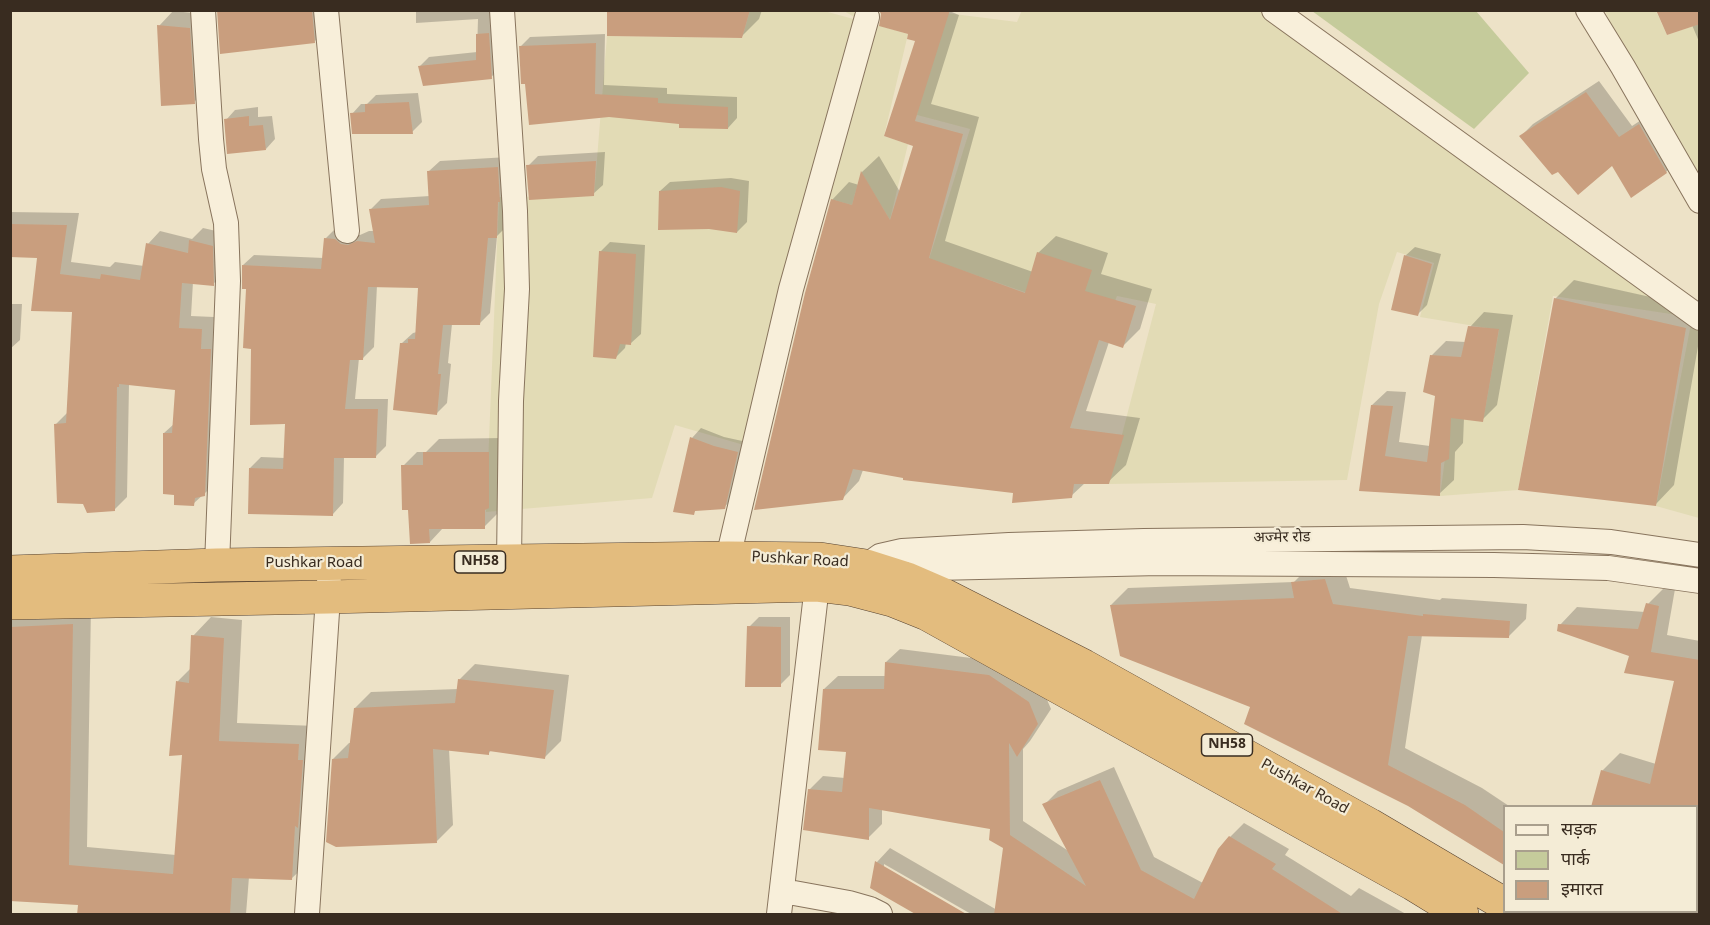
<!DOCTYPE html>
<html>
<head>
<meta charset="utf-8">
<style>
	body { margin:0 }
	#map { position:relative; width:1710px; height:925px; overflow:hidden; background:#ede2c7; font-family:Georgia,"Noto Sans Devanagari",serif }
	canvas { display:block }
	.frame { position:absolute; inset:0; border:12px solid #392c20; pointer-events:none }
	.legend { position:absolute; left:1503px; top:805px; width:195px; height:108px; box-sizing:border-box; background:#f4ecd6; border:2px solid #a99f8d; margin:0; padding:8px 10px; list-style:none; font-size:18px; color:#392c20 }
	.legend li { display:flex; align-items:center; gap:12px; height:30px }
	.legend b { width:30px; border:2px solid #a99f8d }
</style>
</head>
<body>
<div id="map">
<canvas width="1710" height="925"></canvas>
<div class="frame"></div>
<ul class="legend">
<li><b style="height:8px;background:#f8efda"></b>सड़क</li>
<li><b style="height:16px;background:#c5cb9b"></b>पार्क</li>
<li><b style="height:16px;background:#c99e7e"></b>इमारत</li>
</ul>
</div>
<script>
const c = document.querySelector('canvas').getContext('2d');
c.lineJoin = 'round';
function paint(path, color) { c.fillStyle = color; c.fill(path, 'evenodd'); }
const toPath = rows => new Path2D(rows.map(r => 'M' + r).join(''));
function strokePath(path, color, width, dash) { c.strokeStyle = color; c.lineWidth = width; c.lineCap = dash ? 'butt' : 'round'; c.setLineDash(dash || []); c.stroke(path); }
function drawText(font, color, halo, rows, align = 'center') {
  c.font = font + ' Georgia,"Noto Sans Devanagari",serif'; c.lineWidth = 4.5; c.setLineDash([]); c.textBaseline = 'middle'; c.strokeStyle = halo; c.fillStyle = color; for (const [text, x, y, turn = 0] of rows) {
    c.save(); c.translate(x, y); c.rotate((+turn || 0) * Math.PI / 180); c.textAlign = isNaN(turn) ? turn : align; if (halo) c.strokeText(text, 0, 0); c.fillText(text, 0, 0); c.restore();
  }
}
const farmland = toPath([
	[750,10,824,11,861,21,844,11,863,11,864,21,908,34,884,136,908,144,890,220,861,172,852,205,826,198,754,448,675,425,652,498,486,512,499,197,594,196,607,36,742,38],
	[1022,10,1267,11,1690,317,1553,296,1518,490,1440,496,1451,412,1483,421,1499,330,1420,317,1434,263,1397,252,1379,304,1347,480,1109,484,1156,304,1117,296,1108,321,929,259,970,129,917,115,938,12,1017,22],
	[1605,11,1656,11,1667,35,1699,24,1699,185,1616,34],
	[1692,318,1700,323,1699,518,1656,506]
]);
const green = toPath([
	[1312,11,1476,11,1529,73,1474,129]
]);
const shadow = toPath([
	[219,10,330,10,332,24,314,42],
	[416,10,497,10,501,68,491,77,420,66,429,57,477,52,478,19,416,23],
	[609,10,762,10,759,19,741,37],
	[947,10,959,15,931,104,979,117,945,241,1033,272,1038,253,1056,236,1108,253,1101,274,1152,289,1140,329,1123,346,1109,342,1086,411,1140,418,1126,465,1108,482,1085,483,1071,496,1014,492,863,470,859,481,842,499,832,200,849,182,859,185,862,172,879,156,900,192,915,145,886,135],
	[1700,10,1700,44,1692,25],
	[173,11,204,14,208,88,194,102,159,26],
	[605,34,604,85,667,88,667,94,737,97,737,118,728,128,609,116,520,47,530,37],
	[1599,81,1632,126,1652,113,1679,159,1666,172,1632,196,1612,163,1558,170,1521,136,1533,124],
	[418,93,422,122,412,132,352,114,361,104,367,104,376,95],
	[258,107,258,117,272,116,275,139,266,149,226,120,235,110],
	[605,152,603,185,593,194,528,166,538,156],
	[508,157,507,226,497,236,490,313,479,324,452,324,448,363,451,364,447,403,436,414,402,343,413,333,417,332,420,286,377,285,374,347,363,358,359,358,355,399,388,399,386,446,375,457,344,457,343,503,333,514,250,468,261,457,285,458,286,422,253,347,247,288,243,265,254,255,324,258,325,239,336,228,360,235,369,231,374,231,371,209,381,199,430,196,429,171,440,161],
	[731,178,749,181,747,222,737,232,660,191,670,182],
	[10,212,79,213,71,262,110,267,115,262,144,266,148,244,160,231,192,239,203,228,225,233,226,272,213,284,193,282,191,316,214,317,213,337,223,337,217,482,193,504,164,433,174,424,177,389,129,384,127,497,114,510,55,425,69,411,73,310,38,256,10,256],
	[610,242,645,245,641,334,631,343,626,343,625,348,615,358,600,252],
	[1415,247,1441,254,1427,305,1418,314,1405,256],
	[1574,280,1700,308,1700,335,1674,485,1656,504,1555,299],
	[10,304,22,304,20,340,10,349],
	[1484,312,1513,315,1497,405,1482,420,1464,418,1463,443,1455,452,1454,480,1439,494,1360,489,1372,405,1387,391,1406,392,1399,442,1430,446,1437,395,1432,355,1446,341,1466,342,1470,327],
	[701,428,724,437,747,442,734,498,724,507,697,509,693,513,692,438],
	[502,438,498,513,484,527,443,528,430,542,410,508,403,466,417,452,426,452,439,439],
	[1342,563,1350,588,1440,600,1442,598,1527,604,1526,619,1509,636,1422,635,1405,748,1482,788,1509,806,1504,806,1504,863,1251,706,1111,605,1128,588,1294,582,1310,566],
	[1665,587,1675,589,1667,635,1700,641,1700,914,1579,914,1574,912,1696,912,1696,806,1602,771,1620,753,1656,764,1676,680,1631,655,1560,625,1577,607,1645,612,1648,604],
	[91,606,87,847,176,855,184,754,178,681,191,668,193,636,211,617,242,620,237,723,316,726,310,861,291,879,249,877,246,914,79,914,79,904,10,899,10,610],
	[759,617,790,617,790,675,780,685,749,627],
	[900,649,1003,662,1042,688,1051,709,1030,741,1023,749,1023,821,1070,852,1044,805,1058,791,1114,767,1154,857,1203,883,1230,837,1244,823,1289,849,1285,855,1351,896,1359,888,1406,914,971,914,884,864,884,868,871,887,877,862,890,848,997,910,1004,847,991,828,882,809,882,824,868,838,809,790,823,776,845,778,848,750,824,689,838,676,886,676,886,662],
	[475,664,569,675,561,741,545,757,492,749,489,753,449,749,453,825,437,841,333,759,349,743,351,743,355,708,371,692,459,689,459,680]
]);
const building = toPath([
	[217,10,312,10,315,43,220,54],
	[607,10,750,10,742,38,607,36],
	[879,10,950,10,915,121,963,134,929,258,1025,293,1037,252,1092,270,1085,291,1136,306,1123,348,1099,340,1070,428,1124,435,1109,484,1074,484,1072,498,1012,503,1013,493,903,480,903,478,853,469,843,500,754,510,805,293,831,199,852,205,861,171,890,220,913,146,884,136,915,41,907,39,908,34,879,26,881,14],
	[1656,10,1700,10,1700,24,1667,35],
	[157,25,190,28,195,104,161,106],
	[489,33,492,79,423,86,418,66,476,60,476,34],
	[596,43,595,94,658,98,658,103,728,107,728,129,679,128,679,124,609,117,529,125,525,84,521,84,519,46],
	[1586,92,1619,137,1639,124,1667,173,1631,198,1612,166,1578,195,1558,172,1552,175,1519,136],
	[409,102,413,134,352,134,350,113,365,112,365,104],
	[249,116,249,126,263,125,266,150,227,154,224,119],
	[596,161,594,196,529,200,526,165],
	[498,167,500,202,498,202,497,238,488,238,480,325,443,325,438,374,441,374,437,415,393,410,400,343,408,343,408,339,415,339,418,288,368,287,363,360,350,360,345,409,378,409,376,458,334,458,333,516,248,514,249,468,283,469,285,424,250,425,251,349,243,348,246,289,242,289,242,265,321,269,324,238,335,239,341,244,348,245,357,241,375,243,369,209,429,205,427,171],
	[721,187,740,191,737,233,709,229,658,230,659,191],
	[10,224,67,225,60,274,100,279,101,274,140,280,146,243,188,253,189,240,213,246,214,286,182,283,179,328,202,329,201,349,211,349,205,496,195,498,194,506,174,505,174,495,163,494,163,433,172,433,175,390,119,384,119,387,117,387,115,511,87,513,83,504,57,503,54,424,66,423,72,312,31,311,37,258,10,257],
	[599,251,636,254,631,345,620,344,616,359,593,357],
	[1404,255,1432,264,1418,316,1391,310],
	[1554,298,1686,328,1656,506,1518,490],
	[1468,326,1499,329,1483,422,1451,418,1449,459,1441,463,1440,496,1359,491,1371,405,1393,406,1385,456,1427,462,1435,396,1423,392,1430,355,1461,357],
	[690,437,714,446,738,452,725,509,695,511,694,515,673,512],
	[423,452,489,452,489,508,485,510,485,529,429,529,430,543,410,544,408,510,402,510,401,465,423,465],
	[1325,579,1333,604,1423,616,1423,614,1510,621,1509,638,1408,636,1388,765,1465,805,1504,832,1504,865,1408,806,1244,724,1250,707,1120,656,1110,605,1294,598,1291,582],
	[1646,603,1659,606,1651,652,1700,660,1700,807,1591,807,1601,770,1650,784,1674,681,1624,673,1629,656,1557,631,1558,624,1638,629],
	[73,624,69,865,173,874,182,755,169,756,176,681,189,683,191,635,224,638,219,741,299,744,298,760,303,760,298,828,295,826,292,880,232,878,230,915,77,915,78,905,10,901,10,627],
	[747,626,781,627,781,687,745,687],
	[885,662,989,675,1029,702,1038,724,1017,757,1009,743,1010,835,1086,886,1042,804,1100,780,1141,870,1194,899,1218,849,1229,836,1276,864,1272,869,1344,915,994,915,1003,848,989,840,990,829,869,808,869,840,803,830,808,789,842,792,846,752,818,750,823,689,884,689],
	[458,679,554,690,545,759,489,751,489,755,433,749,437,843,336,847,326,842,332,759,348,758,354,708,455,703],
	[875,861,968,915,917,915,870,888]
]);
const minor = toPath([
	[203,10,211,139,214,169,226,223,228,281,217,565],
	[326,10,347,231],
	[502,10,515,211,517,289,511,401,509,562],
	[1274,10,1700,318],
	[1588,10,1623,67,1700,201],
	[728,558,791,289,867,17],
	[861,572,866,566,880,556,902,551,1009,545,1144,541,1523,537,1611,542,1700,555],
	[902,585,907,579,918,571,934,568,1160,563,1494,565,1608,568,1700,581],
	[783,891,849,903,870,909,880,914],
	[307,914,329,582],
	[779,914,819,568]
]);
const trunk = toPath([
	[10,572,217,565,728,558,820,559,866,566,907,579,944,595,1084,666,1370,825,1504,904],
	[10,603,328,597,817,585,850,589,892,600,927,614,1413,884,1462,914]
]);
const shields = [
	[480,562,51],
	[1227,745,51]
];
const shieldNames = [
	["NH58",480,562],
	["NH58",1227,745]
];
const streetNames = [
	["अज्मेर रोड",1282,539,-1],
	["Pushkar Road",800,561,3],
	["Pushkar Road",314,564],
	["Pushkar Road",1304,788,29]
];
paint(farmland, '#e2dbb5');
paint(green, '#c5cb9b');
paint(shadow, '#0003');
paint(building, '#c99e7e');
strokePath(minor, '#88745d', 26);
strokePath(trunk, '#564231', 34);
strokePath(minor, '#f8efda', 24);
strokePath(trunk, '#e3bc7e', 33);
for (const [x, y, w] of shields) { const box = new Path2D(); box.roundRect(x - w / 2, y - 11, w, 22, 4.5); c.fillStyle = '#f4ecd6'; c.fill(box); strokePath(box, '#392c20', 1.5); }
drawText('bold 14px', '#392c20', null, shieldNames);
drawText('15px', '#392c20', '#f4ecd6', streetNames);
</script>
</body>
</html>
